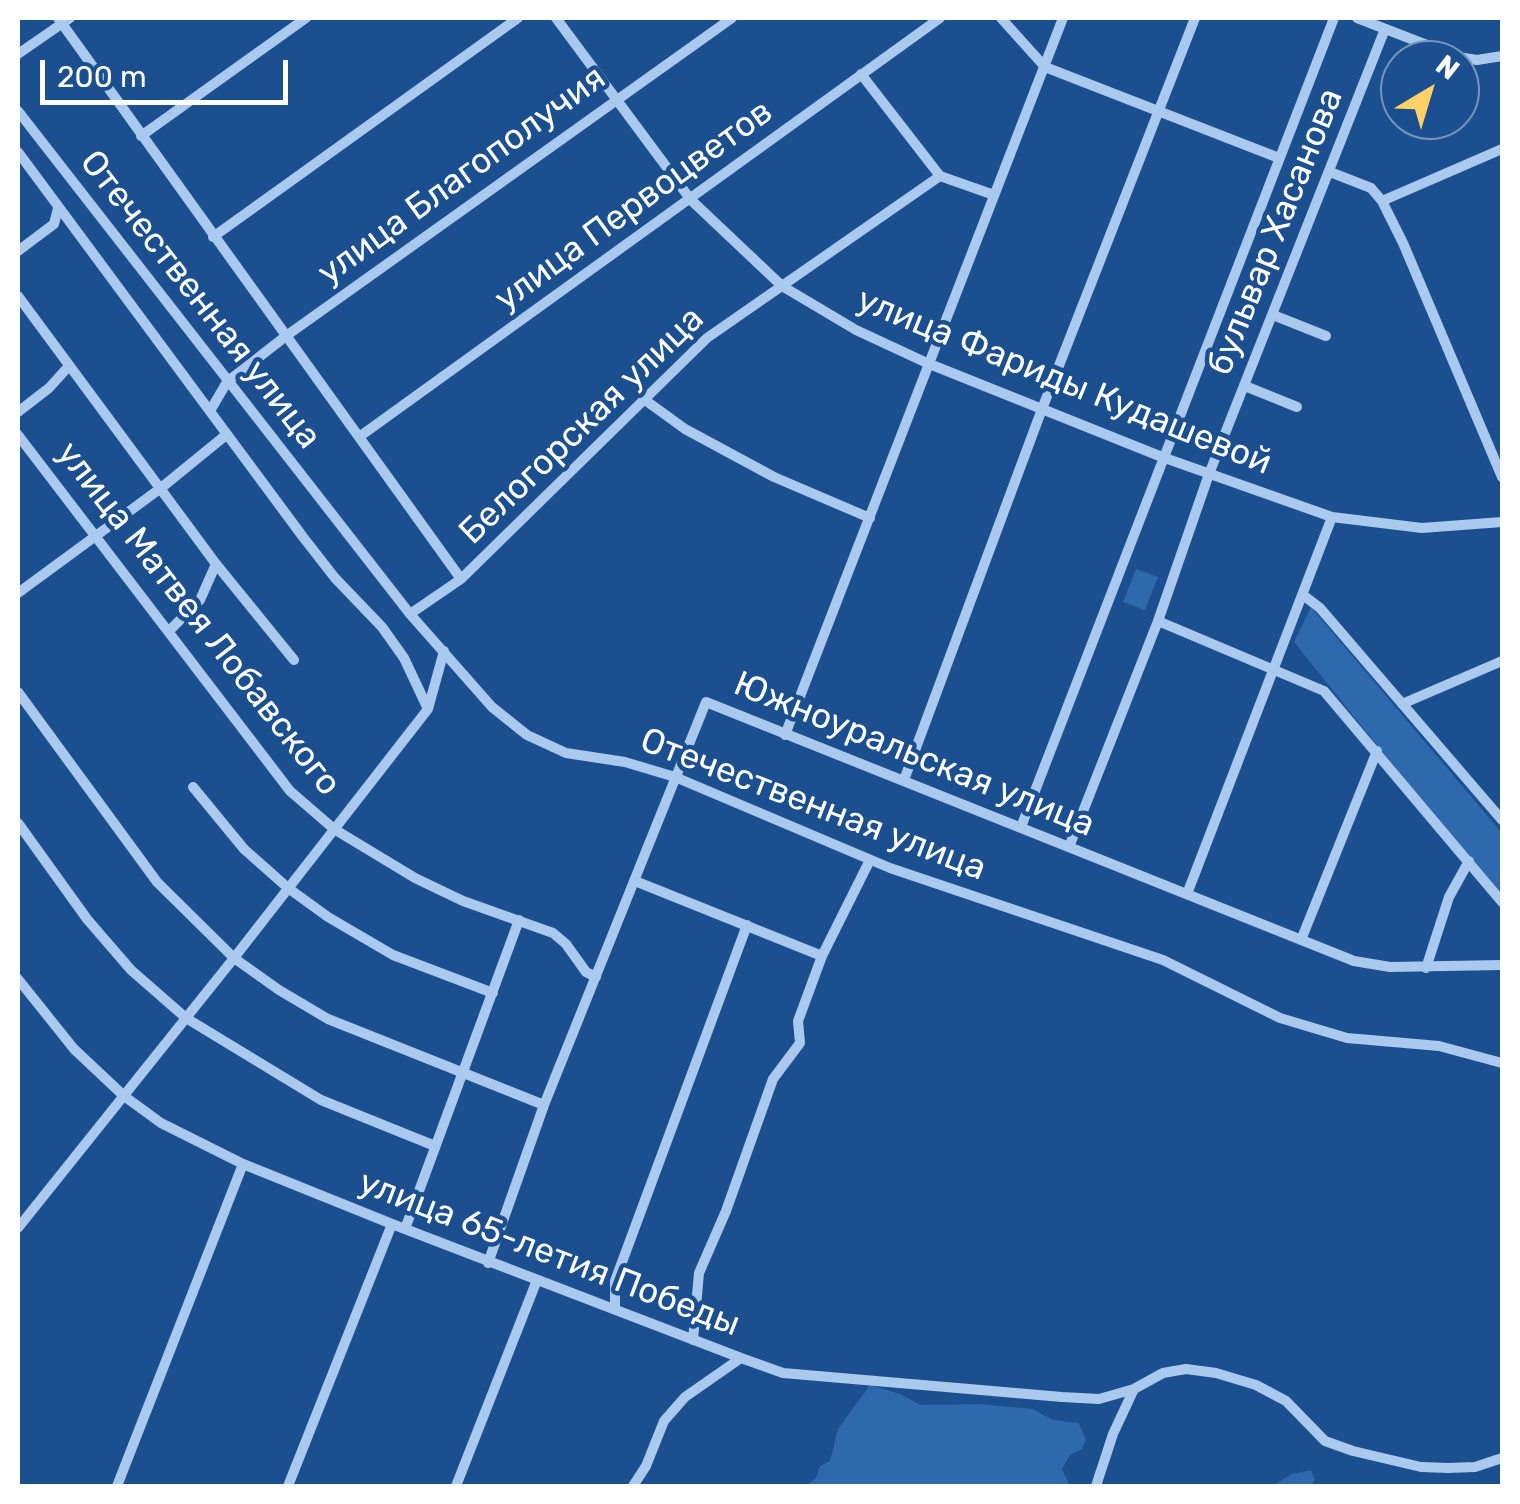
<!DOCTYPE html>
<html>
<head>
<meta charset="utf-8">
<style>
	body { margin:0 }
	#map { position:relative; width:1520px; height:1504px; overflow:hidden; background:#1b4f8f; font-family:Rubik,sans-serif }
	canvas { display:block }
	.frame { position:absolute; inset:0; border:20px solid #fff; pointer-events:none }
	.north { position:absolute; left:1380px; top:40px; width:100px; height:100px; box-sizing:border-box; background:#1b4f8f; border:2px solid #7695bc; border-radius:50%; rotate:38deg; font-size:28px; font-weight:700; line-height:40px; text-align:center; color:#fff }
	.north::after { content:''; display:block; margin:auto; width:35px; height:45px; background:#ffd166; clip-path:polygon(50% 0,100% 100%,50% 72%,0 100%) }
	.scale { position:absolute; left:40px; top:60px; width:248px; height:45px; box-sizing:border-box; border:5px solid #fff; border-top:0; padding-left:12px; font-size:30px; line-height:35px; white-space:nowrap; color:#fff; -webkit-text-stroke:8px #1b4f8f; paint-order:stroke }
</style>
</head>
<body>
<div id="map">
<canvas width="1520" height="1504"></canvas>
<div class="frame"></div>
<div class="north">N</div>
<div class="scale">200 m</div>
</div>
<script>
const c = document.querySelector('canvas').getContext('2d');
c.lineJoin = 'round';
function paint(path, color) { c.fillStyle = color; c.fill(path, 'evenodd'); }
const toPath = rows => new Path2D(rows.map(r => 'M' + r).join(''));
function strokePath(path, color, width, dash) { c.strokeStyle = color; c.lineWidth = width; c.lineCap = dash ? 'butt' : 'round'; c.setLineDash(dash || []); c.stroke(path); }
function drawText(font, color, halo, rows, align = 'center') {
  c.font = font + ' Rubik,sans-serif'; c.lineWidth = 9; c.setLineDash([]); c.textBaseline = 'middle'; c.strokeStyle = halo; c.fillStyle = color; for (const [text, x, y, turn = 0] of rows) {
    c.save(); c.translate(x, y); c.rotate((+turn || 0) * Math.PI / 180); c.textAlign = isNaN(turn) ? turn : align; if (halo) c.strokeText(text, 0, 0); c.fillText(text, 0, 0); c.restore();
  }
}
const green = toPath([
	[1136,569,1158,577,1145,610,1123,602],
	[1311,607,1502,833,1502,901,1294,642],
	[870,1385,900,1394,921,1405,978,1404,1033,1409,1053,1420,1079,1423,1086,1440,1082,1449,1070,1455,1062,1469,1070,1486,805,1486,816,1478,820,1466,830,1461,838,1429],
	[1311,1470,1315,1480,1311,1486,1272,1486,1292,1474]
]);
const minor = toPath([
	[58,18,461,579],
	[556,18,691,200,782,286,856,330,927,363,1162,457,1332,517,1422,528,1502,522],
	[1001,18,1045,67,1279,158],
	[1357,18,1458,57,1477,60,1502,56],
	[18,54,70,18],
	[861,74,940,176,994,195],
	[18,111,410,614,492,707,527,735,566,753,625,762,675,777,890,868,1163,960,1280,1018,1347,1038,1439,1046,1502,1063],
	[141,136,306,18],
	[18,152,303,537,335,578,382,627,404,658,428,709],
	[1330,172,1371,188,1382,201,1403,243,1502,477],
	[1382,201,1502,149],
	[213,237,518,18],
	[18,251,54,224,58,208],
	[18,296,216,564,200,600,169,631],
	[1273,315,1326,336],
	[1245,386,1297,407],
	[645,400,685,429,774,477,870,518],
	[210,411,227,382,286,336,732,18],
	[18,412,49,388,68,367],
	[18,435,290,791,334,829,415,878,463,901,553,933,566,944,586,972,596,977],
	[359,437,940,18],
	[216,564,294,660],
	[18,593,161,488,226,435],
	[1303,595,1320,608,1502,820],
	[410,614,461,579,707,338,940,176],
	[1158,621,1324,691,1502,902],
	[18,692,157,882,234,958,279,990,328,1019,544,1105],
	[1402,704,1502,661],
	[785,735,1063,18],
	[904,780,1042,409,1195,18],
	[193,787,244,849,288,888,328,917,393,955,493,993],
	[18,823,87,919,131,970,186,1018,321,1100,435,1146],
	[1021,827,1334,18],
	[1069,847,1158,621,1209,474,1385,29],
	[635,881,822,956],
	[1187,894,1332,517],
	[1301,940,1377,751],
	[1426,968,1449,897,1469,861],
	[18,979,74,1049,124,1096,161,1123,243,1164,392,1224,741,1358,783,1373,1062,1397,1099,1399,1134,1389],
	[18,1228,234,958,428,709,444,651],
	[405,1229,519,920],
	[488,1263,544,1105,706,702,1354,961,1390,967,1502,965],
	[615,1310,615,1281,747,925],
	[693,1340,699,1273,726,1211,773,1079,800,1043,798,1021,822,956,870,860],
	[117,1486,243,1164],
	[288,1486,392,1224],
	[456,1486,537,1280],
	[633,1486,646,1466,664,1421,685,1397,741,1358],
	[1096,1486,1113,1434,1134,1389,1163,1373,1186,1369,1216,1373,1256,1385,1286,1401,1325,1441,1353,1451,1421,1467,1448,1468,1475,1467,1502,1458]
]);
const streetNames = [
	["улица Благополучия",462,176,-36],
	["улица Первоцветов",634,206,-36],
	["бульвар Хасанова",1276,232,-68],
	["Отечественная улица",200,300,52],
	["улица Фариды Кудашевой",1064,382,22],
	["Белогорская улица",582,426,-44],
	["улица Матвея Лобавского",198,619,52],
	["Южноуральская улица",914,755,22],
	["Отечественная улица",813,805,21],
	["улица 65-летия Победы",549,1254,21]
];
paint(green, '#2e69ad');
strokePath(minor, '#a9c9ee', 10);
drawText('35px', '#fff', '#1b4f8f', streetNames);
</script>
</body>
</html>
